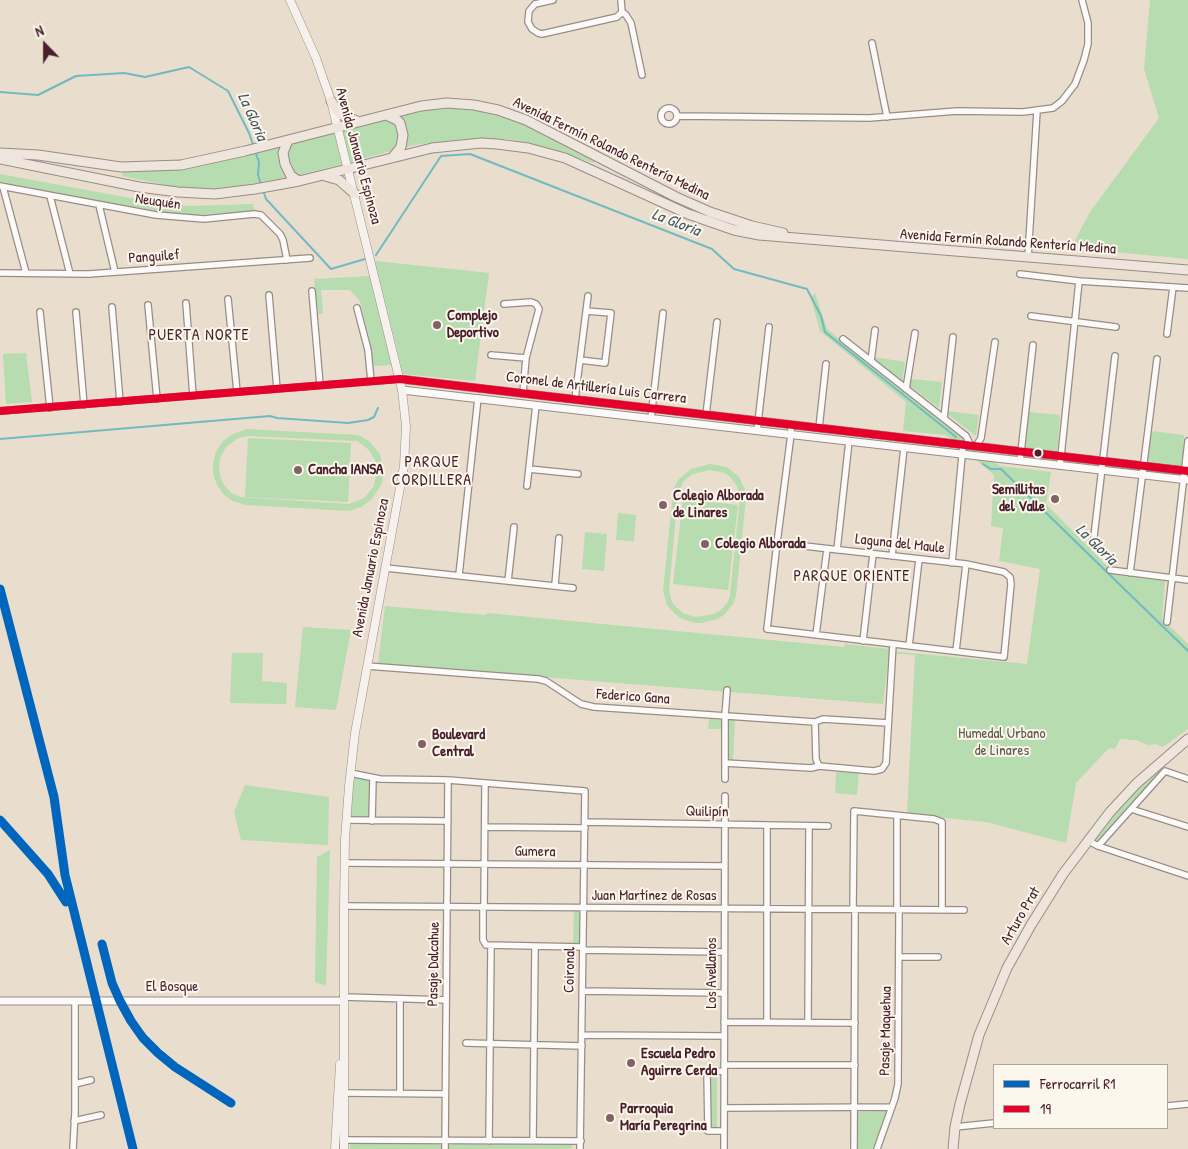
<!DOCTYPE html>
<html>
<head>
<meta charset="utf-8">
<style>
	body { margin:0 }
	#map { position:relative; width:1188px; height:1149px; overflow:hidden; background:#e9ddcd; font-family:"Patrick Hand",sans-serif }
	canvas { display:block }
	.legend { position:absolute; left:993px; top:1064px; width:175px; height:65px; box-sizing:border-box; background:#fbf7ec; border:1px solid #b4a19f; margin:0; padding:6px 9px; list-style:none; font-size:15px; color:#4a1f2b }
	.legend li { display:flex; align-items:center; gap:10px; height:25px }
	.legend b { width:25px; border:1px solid #b4a19f }
	.north { position:absolute; left:20px; top:20px; width:50px; height:50px; -webkit-text-stroke:4px #fbf7ec; paint-order:stroke; rotate:338deg; font-size:14px; font-weight:700; line-height:20px; text-align:center; color:#4a1f2b }
	.north::after { content:''; display:block; margin:auto; width:18px; height:22px; background:#4a1f2b; clip-path:polygon(50% 0,100% 100%,50% 72%,0 100%) }
</style>
</head>
<body>
<div id="map">
<canvas width="1188" height="1149"></canvas>
<ul class="legend">
<li><b style="height:6px;background:#0065bd"></b>Ferrocarril R1</li>
<li><b style="height:6px;background:#e4002b"></b>19</li>
</ul>
<div class="north">N</div>
</div>
<script>
const c = document.querySelector('canvas').getContext('2d');
c.lineJoin = 'round';
function paint(path, color) { c.fillStyle = color; c.fill(path, 'evenodd'); }
const toPath = rows => new Path2D(rows.map(r => 'M' + r).join(''));
function strokePath(path, color, width, dash) { c.strokeStyle = color; c.lineWidth = width; c.lineCap = dash ? 'butt' : 'round'; c.setLineDash(dash || []); c.stroke(path); }
function drawText(font, color, halo, rows, align = 'center') {
  c.font = font + ' "Patrick Hand",sans-serif'; c.lineWidth = 4; c.setLineDash([]); c.textBaseline = 'middle'; c.strokeStyle = halo; c.fillStyle = color; for (const [text, x, y, turn = 0] of rows) {
    c.save(); c.translate(x, y); c.rotate((+turn || 0) * Math.PI / 180); c.textAlign = isNaN(turn) ? turn : align; if (halo) c.strokeText(text, 0, 0); c.fillText(text, 0, 0); c.restore();
  }
}
const green = toPath([
	[1150,0,1188,0,1188,259,1071,248,1090,212,1159,118,1144,69],
	[440,107,482,111,511,118,598,160,593,163,562,152,509,139,466,139,414,145,300,175,223,189,211,190,176,187,122,176,123,171,143,171,404,112],
	[0,174,157,203,190,206,253,204,255,211,199,215,165,213,0,182],
	[375,261,489,273,475,381,403,374],
	[370,276,392,365,372,366,370,341,360,301,350,290,321,290,323,314,318,314,314,279],
	[815,293,827,329,1000,466,1051,472,1046,504,1116,575,1165,581,1162,619,1188,644,1188,729,1163,747,1155,744,1148,745,1136,740,1120,739,1115,749,1109,748,1076,783,1066,843,986,822,907,814,915,655,889,653,883,704,378,664,385,606,486,615,487,613,844,647,845,644,889,649,890,651,1027,664,1040,569,999,561,1003,528,991,526,994,475,946,435,903,431,906,402,820,331,811,298],
	[26,353,32,402,6,404,3,354],
	[874,357,905,362,902,383,873,360],
	[910,379,942,382,939,408,909,385],
	[946,411,979,415,976,436,946,413],
	[1028,412,1060,415,1057,451,1024,448],
	[247,429,358,435,369,441,380,454,384,472,381,485,371,500,361,507,349,511,245,505,233,501,224,495,217,485,213,474,213,463,216,452,222,442,231,435],
	[248,436,357,441,369,450,375,460,377,470,374,486,364,498,349,504,240,497,231,493,224,485,220,476,219,465,221,456,226,447,238,438],
	[1151,431,1184,435,1182,466,1148,461],
	[248,438,351,443,348,502,245,497],
	[710,464,727,467,739,477,746,492,746,498,736,596,733,604,724,615,717,619,702,623,695,623,680,618,672,611,667,605,663,591,673,492,675,486,679,479,691,469],
	[710,470,725,473,730,477,737,486,740,498,730,595,728,602,721,610,714,614,695,617,683,613,676,607,672,602,669,590,678,494,683,482,687,478,693,474],
	[683,499,738,505,728,590,673,584],
	[618,513,636,515,634,541,616,540],
	[585,532,607,534,604,571,582,569],
	[303,627,351,630,336,710,295,707],
	[232,653,263,653,262,681,287,683,286,704,230,703],
	[709,719,721,720,721,729,708,729],
	[727,720,735,720,733,761,728,760],
	[1159,769,1160,771,1098,842,1094,840,1129,798],
	[836,772,859,773,857,795,835,793],
	[352,775,371,780,370,819,348,817],
	[245,785,329,797,328,845,241,840,234,812],
	[330,850,326,986,315,982,317,857],
	[574,909,582,909,582,946,573,946],
	[710,1073,717,1074,717,1127,710,1127],
	[887,1111,874,1149,855,1149,856,1112],
	[350,1144,573,1145,571,1149,350,1149]
]);
const stream = toPath([
	[0,92,38,95,76,76,124,73,145,77,189,67,228,91,249,133,254,147],
	[255,151,259,162,258,175,261,185],
	[263,190,266,199,331,269,365,259],
	[376,255,441,156,470,154,712,249,734,269,807,289,821,316,825,332,956,437],
	[0,439,270,416,277,418,348,423,368,420,374,417,378,408],
	[983,464,991,469,1001,469,1188,651]
]);
const minor = toPath([
	[553,0,535,4,529,11,528,22,532,29,538,33,542,34,617,17,622,12,621,0],
	[622,12,626,15,631,23,642,75],
	[872,43,887,117],
	'661 116a8 8 0 1 1 16 0a8 8 0 1 1-16 0Z',
	[677,116,869,118,957,111,1023,112,1053,108,1062,101,1075,84,1084,60,1088,44,1088,23,1082,0],
	[0,186,156,215,204,219,254,214,261,215,280,234,283,240,287,260],
	[3,187,26,273],
	[50,196,70,274],
	[99,205,115,272],
	[1028,257,1037,111],
	[0,273,89,274,310,258],
	[1020,274,1079,281,1188,288],
	[312,291,320,385],
	[269,295,277,389],
	[228,299,237,392],
	[186,303,193,396],
	[504,304,531,302,536,304,539,309,526,358,523,393],
	[148,305,157,399],
	[112,307,120,402],
	[357,308,368,350,371,381],
	[40,312,50,408],
	[76,312,84,405],
	[1031,316,1116,327],
	[1167,334,1173,287],
	[843,339,966,436,971,446],
	[491,355,526,358],
	[580,360,605,363,611,313,586,311],
	[871,361,875,330],
	[906,389,915,333],
	[575,399,588,296],
	[0,411,400,379],
	[706,415,717,322],
	[651,418,663,313],
	[944,418,953,337],
	[819,428,826,364],
	[757,431,769,327],
	[976,446,981,438,995,342],
	[1020,461,1033,345],
	[1060,466,1079,281],
	[529,469,578,474],
	[527,486,536,405],
	[777,543,966,564,1004,572,1010,577,1011,584,1004,657,767,629,777,543,791,434,791,425],
	[1093,545,1115,356],
	[837,550,849,441],
	[892,556,904,448],
	[952,563,963,445],
	[386,568,573,588],
	[1110,570,1188,580],
	[1130,573,1157,359],
	[459,575,478,398],
	[508,581,514,527],
	[555,585,559,538],
	[1167,622,1188,441],
	[816,635,827,549],
	[863,641,873,554],
	[909,646,919,559],
	[956,651,966,564],
	[367,666,538,679,546,681,581,704,594,707,815,722,823,719,888,723],
	[815,722,816,759,819,766],
	[725,763,811,768,819,766,874,771,882,769,886,763,893,644],
	[350,773,380,779,448,780,585,791,580,1149],
	[725,779,725,716,727,690],
	[1131,809,1188,827],
	[346,820,448,821],
	[372,821,373,778],
	[585,822,828,826],
	[485,827,585,828],
	[1087,840,1098,846,1188,876],
	[1098,846,1165,771,1188,779],
	[345,863,725,866],
	[344,906,964,910],
	[483,907,483,940,486,945,583,947],
	[484,907,485,783],
	[853,910,854,811,934,819,942,822,942,910],
	[897,910,897,816],
	[583,950,724,952],
	[899,957,938,957],
	[583,991,724,993],
	[343,997,446,1000],
	[400,999,400,1093],
	[724,1022,855,1023],
	[767,1022,767,825],
	[808,1022,809,826],
	[582,1035,724,1036],
	[466,1043,582,1046],
	[724,1065,855,1065],
	[75,1084,91,1080],
	[345,1093,445,1094],
	[1167,1106,1188,1104],
	[724,1108,891,1107],
	[74,1121,101,1115],
	[955,1127,994,1123],
	[724,1131,708,1131,707,1072,724,1071],
	[344,1140,581,1141],
	[489,1141,491,946],
	[533,1141,535,947],
	[73,1149,75,1112,75,1001],
	[445,1149,448,780],
	[724,1149,725,796],
	[854,1149,855,910],
	[877,1149,895,1098,898,1084,899,910]
]);
const tertiary = toPath([
	[400,379,1188,471],
	[402,390,1188,480],
	[0,1001,343,1001]
]);
const secondary = toPath([
	[290,0,316,58,331,101,402,390,406,426,404,466,355,733,349,786,345,839,344,906,344,1149],
	[335,1149,340,1064]
]);
const primary = toPath([
	[331,101,337,110,342,115,357,121],
	[386,115,397,120,400,123,403,135,401,147,393,157],
	[288,140,283,153,285,164,291,176,299,181],
	[0,153,38,155,121,167,181,165,245,151,421,106,447,103,474,105,498,110,526,120,676,197,710,212,752,226,783,233],
	[0,159,139,187,178,192,215,194,255,189,299,181,432,148,481,143,497,144,528,148,565,158,688,214,734,230,759,235,1188,270],
	[325,176,339,180,355,194],
	[953,1149,955,1127,960,1104,979,1035,1007,968,1031,925,1063,874,1110,812,1137,783,1188,739]
]);
const bus1 = toPath([
	[0,411,400,379,1188,471]
]);
const rail1 = toPath([
	[0,589,54,797,65,875,133,1149],
	[0,820,48,874,66,902],
	[102,944,112,983,120,1001,131,1021,143,1038,158,1053,175,1067,231,1103]
]);
const markers = [
	[437,325,5,"#826264"],
	[1038,453,4.5,"#4a1f2b"],
	[298,470,5,"#826264"],
	[1055,499,5,"#826264"],
	[663,505,5,"#826264"],
	[705,544,5,"#826264"],
	[422,744,5,"#826264"],
	[631,1063,5,"#826264"],
	[610,1118,5,"#826264"]
];
const streetNames = [
	["Avenida Fermín Rolando Rentería Medina",611,149,26],
	["Avenida Januario Espinoza",358,156,75],
	["Neuquén",158,202,8],
	["Avenida Fermín Rolando Rentería Medina",1008,242,4],
	["Panguilef",154,257,-4],
	["Coronel de Artillería Luis Carrera",596,388,7],
	["Laguna del Maule",900,544,6],
	["Avenida Januario Espinoza",371,568,-79],
	["Federico Gana",633,697,4],
	["Quilipín",707,812,1],
	["Gumera",535,852,1],
	["Juan Martínez de Rosas",654,896],
	["Arturo Prat",1021,916,-60],
	["Pasaje Dalcahue",434,964,-89],
	["Coironal",570,970,-89],
	["Los Avellanos",712,973,-90],
	["El Bosque",172,987],
	["Pasaje Maquehua",886,1031,-89]
];
const poiNames = [
	["Complejo",447,316],
	["Deportivo",447,333],
	["Cancha IANSA",308,470],
	["Semillitas",1045,490,"right"],
	["del Valle",1045,507,"right"],
	["Colegio Alborada",673,496],
	["de Linares",673,513],
	["Colegio Alborada",715,544],
	["Boulevard",432,735],
	["Central",432,752],
	["Escuela Pedro",641,1054],
	["Aguirre Cerda",641,1071],
	["Parroquia",620,1109],
	["María Peregrina",620,1126]
];
const parkNames = [
	["Humedal Urbano",1002,734],
	["de Linares",1002,751]
];
const waterNames = [
	["La Gloria",252,117,66],
	["La Gloria",676,223,21],
	["La Gloria",1096,545,44]
];
const neighbourhoodNames = [
	["PUERTA NORTE",199,336],
	["PARQUE",432,463],
	["CORDILLERA",432,481],
	["PARQUE ORIENTE",852,577]
];
paint(green, '#b6dcb0');
strokePath(stream, '#72bac2', 2);
strokePath(minor, '#998c86', 8);
strokePath(tertiary, '#998c86', 9);
strokePath(secondary, '#998c86', 9);
strokePath(primary, '#998c86', 11);
strokePath(minor, '#fcfaf8', 5.5);
strokePath(tertiary, '#fcfaf8', 7);
strokePath(secondary, '#f6f1ed', 8);
strokePath(primary, '#eee5dc', 9);
strokePath(bus1, '#e4002b', 8);
strokePath(rail1, '#0065bd', 9);
for (const [x, y, r, color] of markers) { const dot = new Path2D(); dot.arc(x, y, r, 0, 2 * Math.PI); c.fillStyle = color; c.fill(dot); strokePath(dot, '#fbf7ec', 2); }
drawText('15px', '#4a1f2b', '#fbf7ec', streetNames);
drawText('bold 15px', '#4a1f2b', '#fbf7ec', poiNames, 'left');
drawText('15px', '#5e574c', '#fbf7ec', parkNames);
drawText('italic 16px', '#465766', '#fbf7ec', waterNames);
c.letterSpacing = '1px';
drawText('16px', '#4a1f2b', '#fbf7ec', neighbourhoodNames);
c.letterSpacing = '0px';
</script>
</body>
</html>
